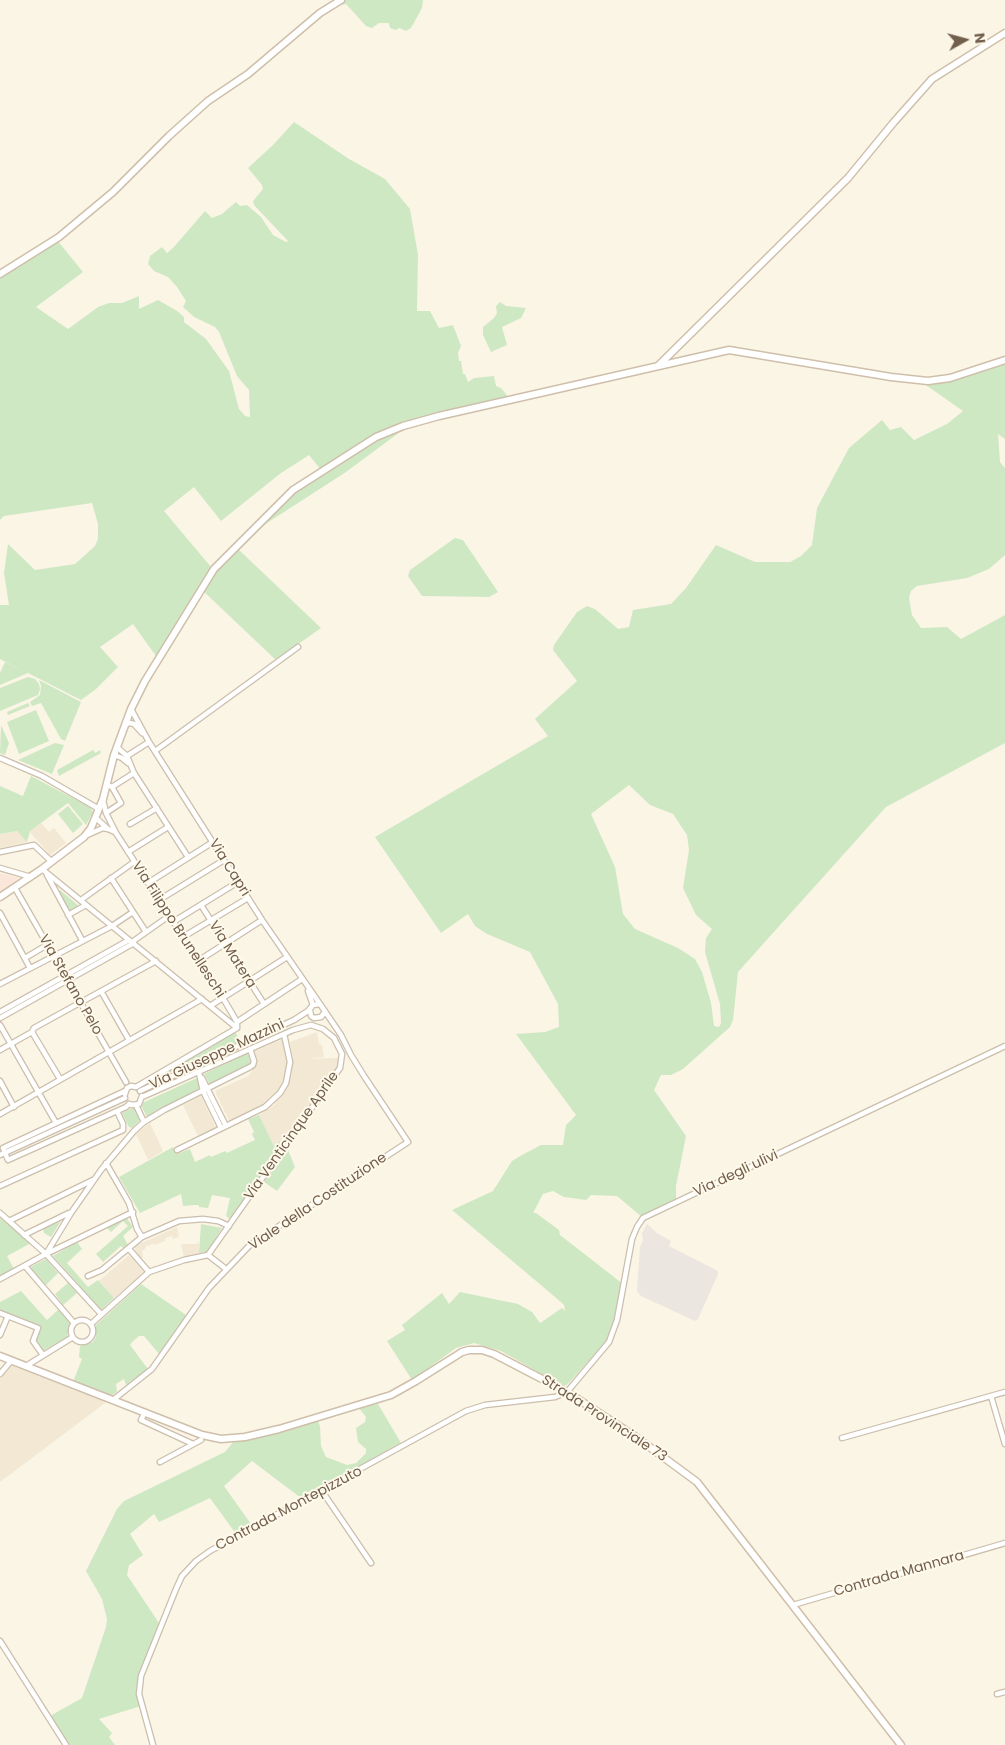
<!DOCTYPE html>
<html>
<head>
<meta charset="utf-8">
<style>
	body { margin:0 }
	#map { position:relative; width:1005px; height:1745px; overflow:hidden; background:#fbf5e5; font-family:Poppins,sans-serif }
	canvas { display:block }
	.north { position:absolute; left:940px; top:15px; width:50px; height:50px; -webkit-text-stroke:4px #fef9eb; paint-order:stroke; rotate:83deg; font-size:14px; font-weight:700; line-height:20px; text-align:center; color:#725e4c }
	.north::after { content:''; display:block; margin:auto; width:18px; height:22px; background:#725e4c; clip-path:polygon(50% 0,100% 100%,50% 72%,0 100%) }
</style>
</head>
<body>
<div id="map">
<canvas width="1005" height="1745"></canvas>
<div class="north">N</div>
</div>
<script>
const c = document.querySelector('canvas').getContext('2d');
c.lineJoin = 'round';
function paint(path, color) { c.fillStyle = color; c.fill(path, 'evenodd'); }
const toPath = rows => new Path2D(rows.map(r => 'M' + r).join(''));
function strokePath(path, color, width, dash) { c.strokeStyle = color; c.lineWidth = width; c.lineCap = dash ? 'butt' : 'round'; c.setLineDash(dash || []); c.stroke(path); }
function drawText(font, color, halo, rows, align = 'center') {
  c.font = font + ' Poppins,sans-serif'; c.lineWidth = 4; c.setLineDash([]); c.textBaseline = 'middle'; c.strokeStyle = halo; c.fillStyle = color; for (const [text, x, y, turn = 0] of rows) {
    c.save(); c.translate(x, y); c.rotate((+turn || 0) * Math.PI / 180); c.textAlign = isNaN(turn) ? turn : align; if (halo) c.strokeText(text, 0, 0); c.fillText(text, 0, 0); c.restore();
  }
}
const residential = toPath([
	[41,823,49,832,54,828,66,843,50,855,29,831],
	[17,831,27,842,0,848,0,834],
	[317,1032,319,1044,322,1045,324,1057,306,1059,338,1058,338,1066,295,1128,274,1146,259,1115,274,1105,291,1077,293,1059,290,1042],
	[283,1039,288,1058,288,1069,279,1090,272,1099,263,1105,229,1121,215,1091,248,1076,255,1067,257,1062,253,1052],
	[201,1096,216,1128,198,1136,183,1105],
	[150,1123,163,1151,148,1160,136,1134],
	[177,1227,179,1237,173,1239,172,1236,165,1238,165,1241,154,1245,153,1243,149,1246,147,1245,145,1249,142,1251,143,1257,141,1258,135,1250,135,1246],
	[199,1243,199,1253,184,1257,181,1244,196,1244],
	[129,1255,145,1272,114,1298,99,1281],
	[12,1365,109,1400,0,1482,0,1379]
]);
const commercial = toPath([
	[0,873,19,878,0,892]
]);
const industrial = toPath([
	[647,1224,657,1233,671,1241,669,1246,718,1271,718,1274,698,1319,695,1321,641,1296,637,1291,640,1247,643,1240,642,1233]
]);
const green = toPath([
	[340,0,423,0,422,8,411,28,406,31,399,28,396,30,390,28,389,23,379,23,372,28,366,26,346,4,334,6],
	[294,122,349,159,385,179,410,209,418,255,417,311,430,311,439,328,453,325,461,346,458,353,459,361,461,361,463,374,465,374,468,382,474,378,494,376,496,386,501,388,509,398,434,414,395,427,321,470,309,455,281,473,221,521,194,487,164,511,211,567,156,656,133,624,100,647,118,667,96,689,81,700,28,673,0,685,0,673,5,662,27,673,0,659,0,605,9,605,4,573,8,544,35,570,75,564,95,546,98,539,98,524,92,503,4,516,0,520,0,276,57,240,83,272,36,307,68,329,98,307,109,303,122,303,139,296,139,309,158,300,177,311,184,317,184,322,206,339,229,371,239,409,245,416,250,417,249,390,237,376,219,332,215,327,194,317,183,307,186,301,177,287,168,277,154,271,148,264,150,256,162,247,167,253,173,248,205,211,212,218,222,214,236,202,240,206,247,205,261,217,273,235,286,242,288,241,254,205,253,201,263,189,262,185,248,168,273,145],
	[500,302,506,306,526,308,521,318,502,327,507,345,491,352,483,335,483,327,494,318,497,313,496,306],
	[1005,362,1005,439,998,434,1000,462,1005,468,1005,555,989,569,967,578,917,586,911,591,909,598,912,615,921,628,947,627,961,639,1005,615,1005,743,886,807,738,972,733,1020,730,1027,683,1069,671,1075,661,1075,654,1090,686,1136,676,1186,676,1200,643,1218,617,1196,591,1195,586,1200,564,1197,553,1191,543,1194,533,1213,536,1213,559,1230,560,1235,623,1284,616,1318,608,1339,567,1385,561,1385,501,1351,474,1343,456,1348,412,1380,387,1341,405,1330,402,1325,442,1293,449,1304,460,1292,518,1304,532,1312,540,1323,562,1308,565,1311,564,1305,555,1297,452,1210,493,1191,512,1161,522,1155,541,1145,563,1145,566,1125,576,1115,516,1034,545,1032,559,1027,558,1004,530,952,487,934,475,926,468,914,441,933,375,837,548,736,535,719,577,681,553,650,554,645,577,612,587,606,595,609,618,629,629,627,633,610,671,604,686,588,716,545,755,562,790,562,801,556,812,545,817,508,849,448,882,420,890,430,901,427,914,440,947,424,963,411,923,383],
	[629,785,650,805,673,814,687,835,689,850,683,888,696,915,712,929,706,938,705,952,720,1004,721,1023,719,1027,714,1026,711,1003,702,972,695,959,678,948,635,929,623,914,615,867,591,814],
	[400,427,404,429,346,472,267,523,237,548,321,628,290,650,290,653,278,662,201,589,226,554,262,517,362,446],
	[455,538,463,540,498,592,489,597,422,596,408,576,410,570],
	[28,677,35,679,39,684,40,689,38,695,0,711,0,688],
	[39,680,81,702,65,741,61,739,41,703,32,706,30,702,40,695,41,686],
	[28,703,30,706,8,715,7,712],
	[36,710,49,741,19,754,7,722],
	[1,725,9,743,5,755,0,753],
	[55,743,64,745,52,774,18,760],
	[93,750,95,753,100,750,101,753,59,776,57,770],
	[31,776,90,807,93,812,86,825,68,803,30,831,27,842,17,831,0,834,0,786,23,796],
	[68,806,83,824,73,833,58,814],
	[60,890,79,906,69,912,58,891],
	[235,1031,240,1041,160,1077,159,1075],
	[248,1053,251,1063,210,1085,204,1074],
	[197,1078,200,1088,147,1117,140,1104],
	[134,1107,140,1120,132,1128,129,1127,122,1113],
	[259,1115,274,1146,290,1133,290,1135,230,1219,226,1216,230,1198,212,1195,208,1208,199,1207,199,1205,195,1205,183,1206,181,1194,140,1213,119,1177,173,1147,177,1154,190,1149,195,1162,210,1155,211,1157,225,1151,227,1153,231,1151,255,1140,252,1134,254,1132,248,1119],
	[288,1150,295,1167,277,1191,264,1182],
	[126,1217,133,1227,123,1236,128,1245,124,1249,121,1246,103,1262,96,1254,128,1226,123,1221,111,1232,106,1227],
	[0,1218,31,1243,7,1256,14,1269,0,1277],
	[61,1221,51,1237,44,1233,43,1229],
	[201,1224,222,1228,207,1252,199,1253],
	[77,1242,82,1249,67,1263,88,1287,98,1280,114,1298,101,1310,53,1256],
	[46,1259,58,1273,46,1285,30,1267],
	[68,1283,77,1293,63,1305,55,1294],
	[141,1284,186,1315,160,1355,144,1336,139,1336,132,1342,130,1345,148,1369,126,1385,124,1379,116,1384,117,1392,111,1396,73,1382,82,1359,79,1357,80,1346,93,1342,96,1337,96,1325],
	[21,1291,47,1320,59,1309,70,1322,67,1337,43,1351,36,1339,40,1326,0,1310,0,1302],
	[378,1404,401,1443,301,1498,252,1461,224,1486,251,1524,269,1516,236,1534,210,1498,159,1522,154,1514,130,1534,143,1555,129,1565,127,1575,159,1623,138,1678,141,1706,99,1719,112,1733,109,1737,115,1745,70,1745,50,1716,82,1698,106,1627,107,1619,102,1599,86,1571,117,1509,124,1501,225,1452,235,1440,317,1419,320,1426,321,1446,326,1457,347,1465,356,1463,366,1453,366,1449,358,1442,356,1428,365,1422,366,1417,358,1407]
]);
const street = toPath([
	[131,709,149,742,262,920,320,1004],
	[125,724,130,723,134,724,142,733],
	[117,747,127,756,134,773,188,857],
	[155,751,298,647],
	[114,755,122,758,128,763],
	[127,756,149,742],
	[0,758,42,776,99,809],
	[110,786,112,787,134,773],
	[103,800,106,813,116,833,223,998,237,1022,237,1028],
	[106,813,121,803,112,787],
	[96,818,108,829],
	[130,824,157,808],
	[87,835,103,828,108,829,115,832],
	[0,852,34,845,51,861],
	[128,852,168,827],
	[0,868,31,877],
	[42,869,237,1028],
	[47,875,82,940],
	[111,878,146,932],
	[148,883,213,842],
	[15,888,126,1082],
	[81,900,134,862],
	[159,900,224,860],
	[201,905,264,1004],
	[0,913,30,968],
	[68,915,86,905],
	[173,922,238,882],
	[183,937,248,898],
	[132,942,169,916],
	[25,958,47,945],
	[198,961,262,920],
	[0,984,112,926,133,912],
	[101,991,129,1040],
	[308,991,313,1005],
	[210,1006,287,957],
	[310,1010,311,1016,314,1018,321,1017,325,1012],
	[0,1012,129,940],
	[0,1018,134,943],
	[237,1022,302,979],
	[0,1025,56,1123],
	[32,1032,60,1079],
	[0,1050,32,1032,34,1028,156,961],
	[199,1073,203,1091,221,1128],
	[202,1078,226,1126],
	[0,1081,14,1107],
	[136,1087,237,1028],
	[125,1091,3,1148,8,1160,126,1107,129,1104],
	[125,1094,127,1088,131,1086,136,1087],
	[142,1097,293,1030,311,1025,323,1029,334,1038,342,1054,340,1068,208,1255],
	[129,1104,132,1105,139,1104,142,1096],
	[136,1105,144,1122],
	[0,1114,202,999],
	[177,1150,265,1107,280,1093,286,1083,290,1062,284,1034],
	[0,1155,125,1098],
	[106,1163,129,1203,137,1229,142,1237],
	[0,1186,123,1130,123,1124,117,1111],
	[0,1213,46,1254,101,1314],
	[9,1221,93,1180],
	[24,1235,69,1213],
	[129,1249,149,1272],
	[46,1254,71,1213,101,1170,134,1131,144,1122,164,1110,250,1067,253,1065,254,1061,250,1049],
	[25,1266,74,1323],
	[88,1276,102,1270,142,1237,179,1221,203,1219,218,1221,229,1226],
	[0,1279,46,1254,133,1212],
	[0,1313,38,1328,33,1341,43,1355],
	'71 1331a11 11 0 1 1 22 0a11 11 0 1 1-22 0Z',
	[91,1324,149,1272,184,1260,208,1255,226,1269],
	[0,1335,8,1316],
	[26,1366,73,1337],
	[0,1374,11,1361],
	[991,1396,1005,1444],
	[113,1400,152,1369,209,1288,250,1245,408,1142,364,1076,351,1055,341,1035,320,1004,313,1005,308,1011,294,1020,140,1091],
	[145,1412,141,1420,193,1444],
	[842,1438,1005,1392],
	[160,1462,201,1440],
	[322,1491,371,1563],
	[793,1605,1005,1543],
	[0,1641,66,1745],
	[997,1694,1005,1692],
	[153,1745,139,1694,141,1676,176,1589,182,1576,196,1561,210,1551,466,1411,485,1405,555,1397,567,1392,609,1342,617,1320,632,1239,637,1227,643,1218,1005,1046]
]);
const secondary = toPath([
	[0,274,59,237,113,192,169,136,208,101,248,74,320,13,341,0],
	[658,366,848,178,894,122,932,79,1005,33],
	[0,897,42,869,84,837,91,828,103,799,114,755,131,709,145,681,214,569,293,490,376,437,403,426,439,416,729,350,891,377,928,381,950,378,1005,360],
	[0,1356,202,1435,221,1439,245,1437,279,1429,391,1395,416,1381,462,1352,469,1350,482,1350,494,1354,567,1392,636,1437,697,1482,901,1745]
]);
const streetNames = [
	["Via Capri",229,868,58],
	["Via Filippo Brunelleschi",178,930,57],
	["Via Matera",232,955,58],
	["Via Stefano Pelo",70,985,60],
	["Via Giuseppe Mazzini",217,1055,-25],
	["Via Venticinque Aprile",292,1136,-55],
	["Via degli ulivi",736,1174,-25],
	["Viale della Costituzione",318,1202,-34],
	["Strada Provinciale 73",604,1419,33],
	["Contrada Montepizzuto",289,1509,-28],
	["Contrada Mannara",899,1574,-16]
];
paint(residential, '#f2e8d4');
paint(commercial, '#fbe7d9');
paint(industrial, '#ebe6df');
paint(green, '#cee8c4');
strokePath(street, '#ccbeac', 7);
strokePath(secondary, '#cfbfaa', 9);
strokePath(street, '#fff', 4.5);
strokePath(secondary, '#fff', 6);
drawText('14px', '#725e4c', '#fef9eb', streetNames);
</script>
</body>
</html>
